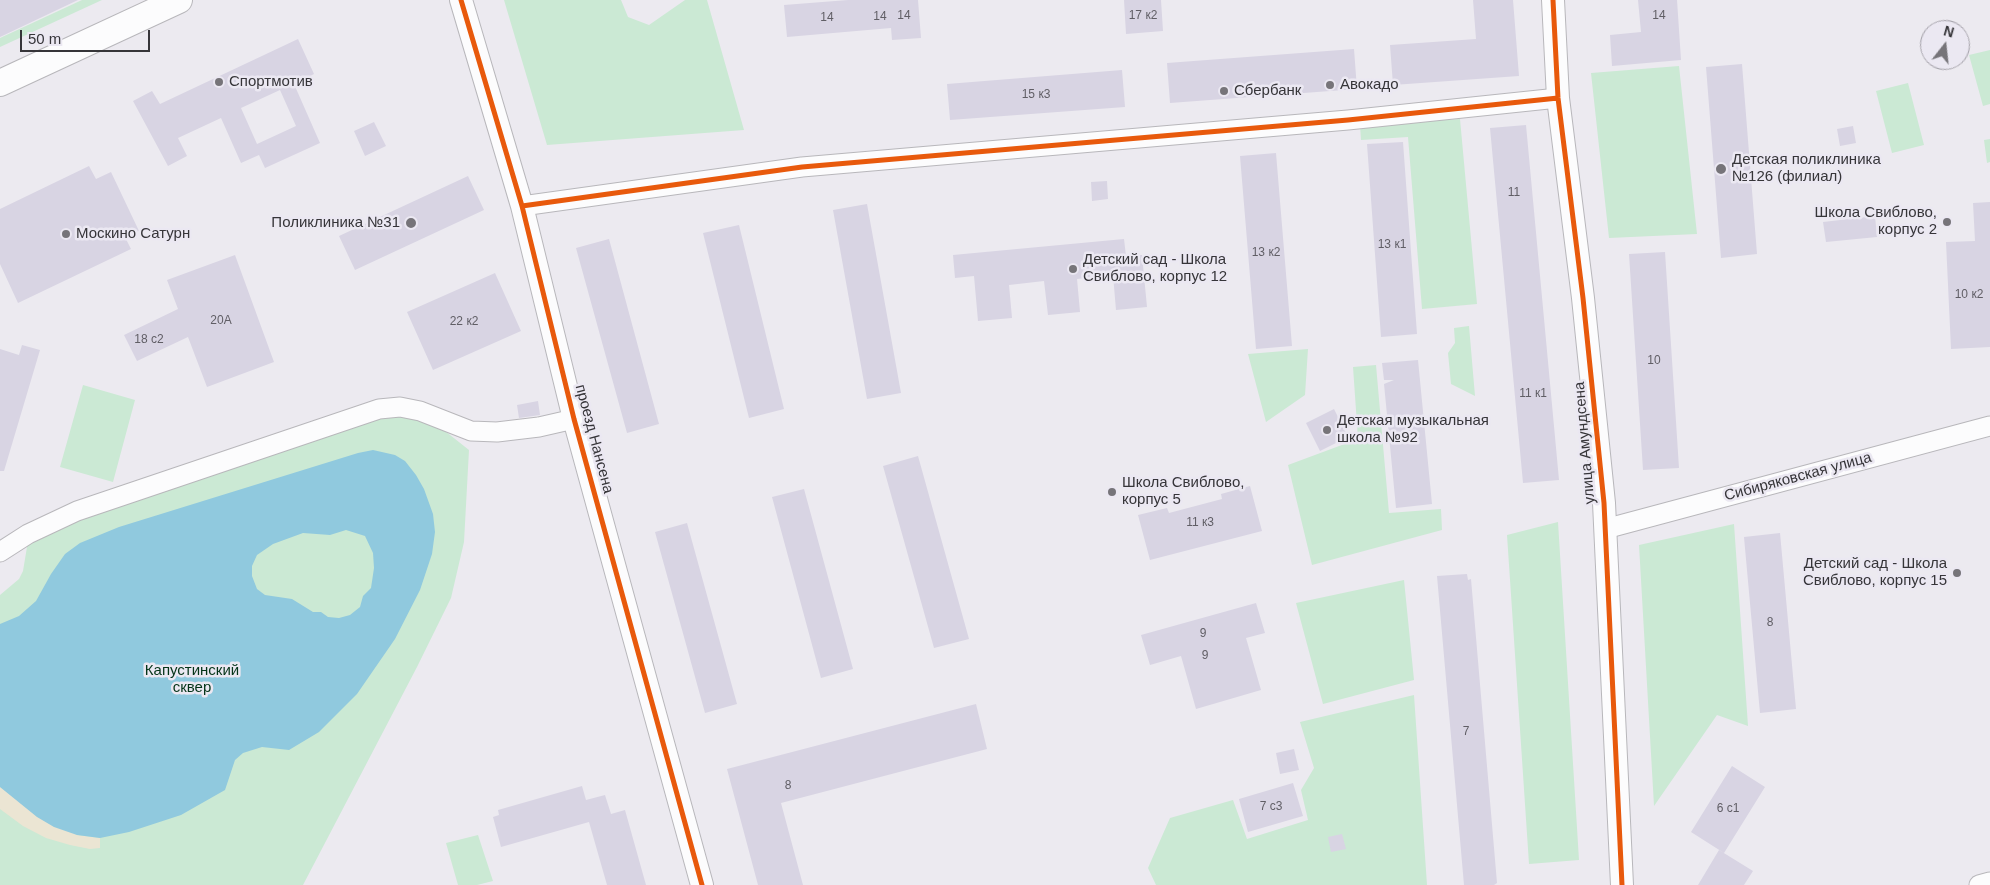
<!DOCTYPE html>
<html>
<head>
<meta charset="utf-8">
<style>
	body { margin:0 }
	#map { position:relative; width:1990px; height:885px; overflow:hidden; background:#eceaf0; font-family:Arial,sans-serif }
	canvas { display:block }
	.north { position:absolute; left:1920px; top:20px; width:50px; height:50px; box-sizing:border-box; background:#ebe8f2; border:1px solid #a3a0a8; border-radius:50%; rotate:16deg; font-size:14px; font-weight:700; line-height:20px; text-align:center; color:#363539 }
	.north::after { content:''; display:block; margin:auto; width:18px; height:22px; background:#767479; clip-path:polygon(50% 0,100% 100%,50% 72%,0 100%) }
	.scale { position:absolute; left:20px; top:30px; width:130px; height:22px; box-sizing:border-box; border:2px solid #363539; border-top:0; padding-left:6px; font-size:15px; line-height:18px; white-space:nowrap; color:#363539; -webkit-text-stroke:4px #ebe8f2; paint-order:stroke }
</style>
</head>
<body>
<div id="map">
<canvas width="1990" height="885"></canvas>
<div class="north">N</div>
<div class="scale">50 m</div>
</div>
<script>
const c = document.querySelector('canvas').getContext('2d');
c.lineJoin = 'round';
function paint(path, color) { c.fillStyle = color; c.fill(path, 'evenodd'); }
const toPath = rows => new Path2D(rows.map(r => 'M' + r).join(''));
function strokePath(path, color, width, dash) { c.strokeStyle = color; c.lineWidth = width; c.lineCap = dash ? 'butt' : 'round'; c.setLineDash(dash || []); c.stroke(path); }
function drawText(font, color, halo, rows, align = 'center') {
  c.font = font + ' Arial,sans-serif'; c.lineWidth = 5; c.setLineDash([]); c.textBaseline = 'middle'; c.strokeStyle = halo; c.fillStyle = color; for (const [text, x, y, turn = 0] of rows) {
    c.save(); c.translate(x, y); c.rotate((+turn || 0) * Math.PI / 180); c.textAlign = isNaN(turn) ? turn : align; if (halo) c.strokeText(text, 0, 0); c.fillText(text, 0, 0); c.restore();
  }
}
const green = toPath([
	[82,0,102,0,0,47,0,38],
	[504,0,621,0,628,17,649,25,685,0,707,0,744,130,547,145],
	[1990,50,1990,104,1983,106,1969,55],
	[1679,66,1697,234,1609,238,1591,73],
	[1908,83,1924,145,1892,153,1876,91],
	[1460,119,1477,304,1422,309,1408,137,1361,140,1360,125],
	[1990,139,1990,162,1987,163,1984,140],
	[1469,326,1475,396,1451,384,1448,353,1455,343,1454,328],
	[1308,349,1305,395,1266,422,1248,354],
	[1376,365,1389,513,1441,509,1442,530,1312,565,1288,465,1358,439,1353,367],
	[83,385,135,400,113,482,60,467],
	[405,413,445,431,469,450,464,542,451,598,417,667,303,885,0,885,0,595,19,579,23,571,28,541,58,523,379,414],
	[1558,522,1579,860,1529,864,1507,535],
	[1734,524,1748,726,1717,715,1654,806,1639,545],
	[1404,580,1414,680,1323,704,1296,603],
	[1414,695,1427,885,1156,885,1148,868,1170,818,1233,800,1247,839,1308,820,1301,790,1314,768,1300,722],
	[478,835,493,881,477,885,458,885,446,843]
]);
const sand = toPath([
	[0,787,77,835,100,838,100,848,90,849,70,845,46,838,23,826,0,809]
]);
const water = toPath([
	[373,450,395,455,405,461,416,475,424,489,433,514,435,532,432,554,420,590,395,639,357,694,319,732,289,750,262,747,243,753,235,760,225,790,181,815,129,832,100,838,77,835,54,827,37,817,0,787,0,624,19,616,36,601,51,574,65,554,80,543,119,527,358,453],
	[346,530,365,536,373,553,374,568,371,588,363,596,360,607,350,615,339,618,328,617,321,612,313,612,292,599,265,595,257,589,252,576,252,566,257,555,273,544,303,533,330,535]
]);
const building = toPath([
	[0,0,78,0,0,37],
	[848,0,918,0,921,38,892,40,891,28,787,37,784,5],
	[1124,0,1161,0,1163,31,1126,34],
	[1473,0,1513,0,1519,76,1393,85,1390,45,1476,39],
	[1638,0,1677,0,1681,60,1612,66,1610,35,1641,32],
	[298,39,314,74,294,84,320,143,265,168,259,155,241,163,221,118,178,138,187,156,168,166,133,101,152,91,160,104],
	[280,90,296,126,257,144,241,108],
	[1354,49,1357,89,1170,103,1167,63],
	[1742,64,1757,254,1721,258,1706,67],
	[1122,70,1125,107,950,120,947,84],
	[374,122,386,146,365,156,354,131],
	[1526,125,1559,480,1523,483,1490,128],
	[1853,126,1856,143,1840,146,1837,129],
	[1403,142,1417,334,1381,337,1367,144],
	[1276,153,1292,346,1256,349,1240,156],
	[89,166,96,179,111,172,139,231,125,237,131,249,18,303,0,264,0,209],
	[468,176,484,210,355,270,339,236],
	[1107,181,1108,199,1092,201,1091,182],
	[1990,202,1990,347,1951,349,1946,242,1975,241,1973,203],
	[867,204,901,393,867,399,833,210],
	[1875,216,1877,237,1826,242,1823,222],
	[739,225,784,409,749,418,703,233],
	[609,239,659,424,627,433,576,248],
	[1124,239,1126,256,1142,255,1147,307,1116,310,1113,275,1077,279,1080,312,1048,315,1044,281,1009,285,1012,318,978,321,974,276,955,278,953,255],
	[1665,252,1679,468,1643,470,1629,254],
	[235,255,274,362,207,387,188,337,137,361,124,335,178,309,167,280],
	[495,273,521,331,433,370,407,312],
	[22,345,40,350,4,471,0,471,0,349,19,355],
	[1418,360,1432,504,1396,508,1384,384,1394,380,1384,380,1382,363],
	[538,401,540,415,519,418,517,405],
	[1334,409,1348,437,1320,451,1306,423],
	[918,456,969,639,934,648,883,466],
	[1250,486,1262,531,1150,560,1138,515,1167,508,1169,513,1222,499,1221,494],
	[804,489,853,669,821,678,772,497],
	[687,523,737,704,705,713,655,532],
	[1780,533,1796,709,1760,713,1744,537],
	[1467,574,1468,580,1471,579,1497,883,1494,885,1464,885,1437,576],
	[1256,603,1265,633,1246,638,1261,690,1196,709,1181,656,1150,665,1141,635],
	[976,704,987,749,781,803,803,885,758,885,727,769],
	[1294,749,1299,770,1280,774,1276,753],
	[1732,766,1765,787,1724,853,1691,832],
	[1293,783,1303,816,1248,832,1239,799],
	[582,786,586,800,605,795,611,814,625,810,646,885,607,885,589,822,501,847,493,817,499,815,498,810],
	[1342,834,1346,849,1331,852,1328,837],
	[1719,850,1753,871,1744,885,1698,885]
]);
const minor = toPath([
	[522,206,802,167,1348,120,1558,98],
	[1605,529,1990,426],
	[0,552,28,534,77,511,379,409,400,407,420,411,471,431,497,432,539,427,574,419],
	[1979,885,1990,882]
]);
const tertiary = toPath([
	[461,0,522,206,574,419,702,885],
	[1553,0,1558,98,1583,298,1604,503,1622,885]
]);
const secondary = toPath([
	[0,83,179,0]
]);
const cycleway = toPath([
	[461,0,522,206,574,419,702,885],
	[1553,0,1558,98,1583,298,1604,503,1622,885],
	[522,206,802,167,1348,120,1558,98]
]);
const markers = [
	[219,82,5,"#767479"],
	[1330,85,5,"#767479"],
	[1224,91,5,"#767479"],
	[1721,169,6,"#767479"],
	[1947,222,5,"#767479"],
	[411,223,6,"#767479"],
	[66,234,5,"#767479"],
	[1073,269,5,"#767479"],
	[1327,430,5,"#767479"],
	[1112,492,5,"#767479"],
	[1957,573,5,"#767479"]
];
const numberNames = [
	["14",904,16],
	["17 к2",1143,16],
	["14",1659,16],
	["14",880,17],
	["14",827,18],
	["15 к3",1036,95],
	["11",1514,193],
	["13 к1",1392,245],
	["13 к2",1266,253],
	["10 к2",1969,295],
	["20А",221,321],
	["22 к2",464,322],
	["18 с2",149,340],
	["10",1654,361],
	["11 к1",1533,394],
	["11 к3",1200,523],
	["8",1770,623],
	["9",1203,634],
	["9",1205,656],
	["7",1466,732],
	["8",788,786],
	["7 с3",1271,807],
	["6 с1",1728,809]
];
const poiNames = [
	["Спортмотив",229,82],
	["Авокадо",1340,85],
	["Сбербанк",1234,91],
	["Детская поликлиника",1732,160],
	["№126 (филиал)",1732,177],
	["Школа Свиблово,",1937,213,"right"],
	["корпус 2",1937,230,"right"],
	["Поликлиника №31",400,223,"right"],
	["Москино Сатурн",76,234],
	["Детский сад - Школа",1083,260],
	["Свиблово, корпус 12",1083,277],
	["Детская музыкальная",1337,421],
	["школа №92",1337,438],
	["Школа Свиблово,",1122,483],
	["корпус 5",1122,500],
	["Детский сад - Школа",1947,564,"right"],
	["Свиблово, корпус 15",1947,581,"right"]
];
const streetNames = [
	["проезд Нансена",594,439,75],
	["улица Амундсена",1585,443,-95],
	["Сибиряковская улица",1798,477,-15]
];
const parkNames = [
	["Капустинский",192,671],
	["сквер",192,688]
];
paint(green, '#cbe9d4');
paint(sand, '#ebe5d3');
paint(water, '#90c9de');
paint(building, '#d8d4e3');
strokePath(minor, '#b8b7bb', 21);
strokePath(tertiary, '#b8b7bb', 24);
strokePath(secondary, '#b8b7bb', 28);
strokePath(minor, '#fcfcfd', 19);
strokePath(tertiary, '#fcfcfd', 22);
strokePath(secondary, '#fcfcfd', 26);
strokePath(cycleway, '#e8590c', 5);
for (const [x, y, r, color] of markers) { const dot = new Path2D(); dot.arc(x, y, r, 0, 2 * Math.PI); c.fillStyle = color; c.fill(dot); strokePath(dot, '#ebe8f2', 2); }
drawText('12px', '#605e65', null, numberNames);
drawText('15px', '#363539', '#ebe8f2', poiNames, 'left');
drawText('15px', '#363539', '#ebe8f2', streetNames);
drawText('15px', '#043418', '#ebe8f2', parkNames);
</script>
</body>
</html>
